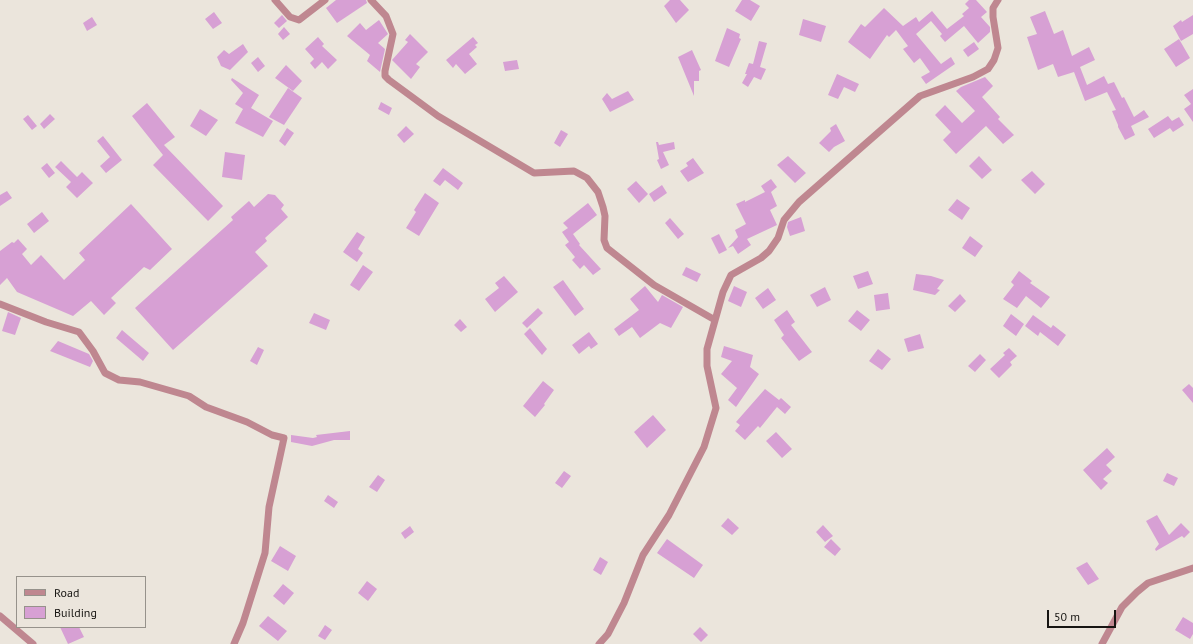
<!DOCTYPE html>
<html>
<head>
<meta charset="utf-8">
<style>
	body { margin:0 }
	#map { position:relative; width:1193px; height:644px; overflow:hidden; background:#ebe5dc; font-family:"PT Sans",sans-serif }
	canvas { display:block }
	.legend { position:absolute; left:16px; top:576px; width:130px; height:52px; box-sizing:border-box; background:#ebe5dc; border:1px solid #96928b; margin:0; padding:5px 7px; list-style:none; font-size:12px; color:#171512 }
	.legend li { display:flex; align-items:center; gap:8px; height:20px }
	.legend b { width:20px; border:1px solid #96928b }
	.scale { position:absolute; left:1047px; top:610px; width:69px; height:18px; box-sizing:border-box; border:2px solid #171512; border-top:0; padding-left:5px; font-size:12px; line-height:14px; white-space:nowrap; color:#171512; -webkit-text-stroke:3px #ebe5dc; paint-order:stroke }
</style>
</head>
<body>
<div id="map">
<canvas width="1193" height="644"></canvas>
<ul class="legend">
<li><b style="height:5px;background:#bf8790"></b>Road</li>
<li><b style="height:11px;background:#d7a0d4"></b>Building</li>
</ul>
<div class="scale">50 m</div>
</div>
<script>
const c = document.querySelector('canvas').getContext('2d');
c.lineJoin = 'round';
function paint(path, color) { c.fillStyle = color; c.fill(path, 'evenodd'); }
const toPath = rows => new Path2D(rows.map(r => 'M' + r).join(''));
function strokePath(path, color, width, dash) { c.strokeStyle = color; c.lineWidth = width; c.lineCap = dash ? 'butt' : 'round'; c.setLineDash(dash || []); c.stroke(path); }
const building = toPath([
	[336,0,366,0,367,3,337,23,326,8],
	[670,0,680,0,689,10,676,23,664,6],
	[742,0,750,0,760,6,751,21,735,11],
	[969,0,976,0,987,12,981,17,990,27,990,32,978,43,964,26,945,42,940,36,942,34,931,21,916,34,941,64,951,57,955,64,926,84,921,77,930,72,920,58,914,63,903,49,908,46,896,30,889,37,887,35,870,59,848,42,861,24,865,27,884,8,903,26,916,17,919,22,932,11,947,29,964,16,962,14,969,8,965,4],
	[1045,11,1054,34,1063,30,1072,56,1089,47,1095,60,1080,67,1087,85,1104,76,1108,84,1114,82,1122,98,1124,97,1134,117,1144,110,1149,117,1131,126,1135,135,1125,140,1118,127,1118,125,1112,111,1116,110,1107,92,1085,101,1074,72,1058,77,1053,64,1038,70,1027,37,1037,34,1030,17],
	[214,12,222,23,213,29,205,19],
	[282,15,287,21,279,28,274,23],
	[1193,15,1193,34,1181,41,1173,26,1181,20,1182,22],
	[92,17,97,25,87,31,83,23],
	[803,19,826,26,821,42,799,35],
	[379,20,388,34,378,43,385,49,380,72,367,61,370,55,347,36,360,23,366,30],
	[284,27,290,34,283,40,278,34],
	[727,28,740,34,739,38,741,39,729,67,715,61],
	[410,34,428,52,416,64,420,67,411,79,392,60,408,42,405,40],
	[318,37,324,44,322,46,337,60,328,69,322,62,315,69,310,63,314,59,305,49],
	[473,37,478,43,475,45,477,47,469,54,477,64,465,74,456,64,453,68,446,60],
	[1179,39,1190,58,1176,67,1164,49],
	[759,41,767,43,760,67,766,69,761,80,754,77,748,87,742,83,747,74,745,74,749,63,753,64],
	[974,42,979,49,968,57,963,50],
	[243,44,248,52,230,70,221,66,217,57,224,50,229,54],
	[692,50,701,70,699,71,699,81,694,81,694,96,678,57],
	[258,57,265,66,258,72,251,63],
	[517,60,519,69,505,71,503,62],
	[286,65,302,81,293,91,275,78],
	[837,74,859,84,855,92,844,87,838,99,828,95],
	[985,77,993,86,982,97,1000,117,998,119,1014,135,1003,144,986,126,956,154,943,140,951,132,935,115,945,105,962,123,975,111,956,91,961,87],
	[232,78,259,95,251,108,273,121,263,137,235,123,243,109,235,104,243,93,231,80],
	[288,88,302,98,284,125,269,117],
	[1193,89,1193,122,1184,109,1191,104,1184,95],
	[628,91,634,100,610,112,602,99,607,93,612,99],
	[381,102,392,108,389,115,378,109],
	[147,103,175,137,164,145,223,206,208,221,153,165,163,155,132,116],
	[200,109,218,120,206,136,190,126],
	[50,114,55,119,44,129,40,124],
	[28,115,37,126,32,130,23,119],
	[1168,116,1172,121,1179,117,1184,125,1173,132,1170,128,1154,138,1148,129],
	[836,124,845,141,834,147,829,152,819,143,831,131,830,128],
	[406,126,414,134,404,143,397,135],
	[287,128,294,133,285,146,279,141],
	[561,130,568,134,560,147,554,143],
	[103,136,122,160,106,173,100,166,110,157,97,141],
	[656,142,658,142,659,145,674,142,675,149,663,152,669,165,661,169,657,160,659,159],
	[225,152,245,155,242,180,222,177],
	[788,156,806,173,795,183,777,165],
	[979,156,992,170,982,179,969,166],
	[693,158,704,173,688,182,680,171,688,166,686,163],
	[61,161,77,177,82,172,93,183,77,198,66,187,71,182,55,167],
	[47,163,55,173,49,178,41,168],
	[443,168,463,183,458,190,445,180,440,186,433,181],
	[1032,171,1045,184,1035,194,1021,180],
	[771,179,777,187,771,192,777,206,770,210,777,225,747,239,751,245,738,254,733,246,728,248,738,237,735,230,746,224,736,204,745,200,745,202,765,192,761,186],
	[636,181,648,194,639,203,627,189],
	[662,185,667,193,654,202,649,194],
	[7,191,12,198,0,206,0,195],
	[425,193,439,203,419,236,406,228,416,212,414,210],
	[268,194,275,195,284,205,281,209,288,217,265,238,267,241,255,252,268,266,173,350,135,308,233,220,231,217,249,201,254,207],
	[957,199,970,208,962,220,948,210],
	[588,203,597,215,573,234,580,244,579,245,601,269,593,275,584,265,580,269,572,260,575,257,565,245,569,242,562,232,568,228,563,223],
	[131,204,172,249,150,270,144,267,111,298,116,303,104,315,91,301,73,316,17,292,7,278,0,285,0,251,12,242,14,243,18,239,27,249,22,254,31,265,41,255,64,280,85,260,79,253],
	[42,212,49,221,34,233,27,224],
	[801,217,805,231,790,236,787,227,788,222],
	[670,218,684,234,678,239,665,223],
	[357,232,365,237,358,249,363,253,357,262,343,252],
	[719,234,727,250,719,254,711,238],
	[970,236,983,246,975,257,962,248],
	[363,265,373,272,359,291,350,285],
	[686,267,701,274,697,282,682,275],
	[868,271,873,284,858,289,853,276],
	[1019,271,1032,281,1030,283,1050,297,1041,308,1026,296,1017,308,1003,299,1014,285,1011,282],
	[916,274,931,276,944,280,937,289,940,290,935,295,913,290],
	[504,276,518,292,495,312,485,299,499,288,495,283],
	[563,280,584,309,575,316,553,287],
	[645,286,658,302,662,295,683,307,671,328,660,323,640,338,632,327,619,336,614,329,639,310,630,299],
	[734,286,747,292,741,307,728,301],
	[825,287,831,300,817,307,810,295],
	[768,288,776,300,763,309,755,298],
	[888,293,890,309,876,311,874,295],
	[960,294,966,301,955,312,948,306],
	[538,308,543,313,527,328,522,323],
	[787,310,795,322,791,325,812,352,799,361,781,338,784,335,774,320],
	[857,310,870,320,861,331,848,321],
	[8,312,21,318,15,335,2,331],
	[314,313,330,320,326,330,309,323],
	[1011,314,1024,324,1016,336,1003,326],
	[1033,315,1051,328,1053,325,1066,335,1058,346,1040,332,1038,336,1025,326],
	[460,319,467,327,461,332,454,325],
	[530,328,547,349,542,355,524,334],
	[122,330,149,353,143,361,116,338],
	[589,332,598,344,591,349,589,346,579,354,572,345],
	[920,334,924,348,908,352,904,339],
	[58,341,89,354,93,361,90,367,50,351],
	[724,346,753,355,750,367,759,374,736,407,728,400,737,388,721,374,732,361,721,357],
	[258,347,264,350,257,365,250,361],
	[1009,348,1017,356,1010,362,1012,365,999,378,990,369,1005,355,1003,353],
	[878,349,891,359,882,370,869,361],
	[980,354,986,360,975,372,968,366],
	[543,381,554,390,544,404,545,405,535,417,523,406],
	[1189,384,1193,388,1193,403,1182,390],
	[765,389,779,400,781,398,791,407,785,414,777,407,760,428,758,426,745,440,735,431,740,425,736,422],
	[653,415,666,430,647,448,634,432],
	[350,431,350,440,334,440,312,446,291,442,291,435,313,438,317,437,316,435],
	[776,432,792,449,782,458,766,441],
	[1107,448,1115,457,1106,465,1112,471,1103,479,1108,483,1101,490,1083,470],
	[564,471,571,476,562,488,555,483],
	[1167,473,1178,478,1174,486,1163,481],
	[378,475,385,480,377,492,369,487],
	[328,495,338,502,334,508,324,501],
	[1157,515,1169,535,1181,523,1190,532,1184,538,1182,536,1156,551,1155,549,1159,544,1146,521],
	[728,518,739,528,732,535,721,526],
	[823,525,833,536,825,542,816,532],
	[410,526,414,532,405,539,401,533],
	[667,539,703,565,694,578,657,553],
	[831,539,841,549,835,556,824,547],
	[280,546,296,556,288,571,271,561],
	[600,557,608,562,601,575,593,570],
	[1087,562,1099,579,1088,585,1076,568],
	[367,581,377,589,368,601,358,593],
	[283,584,294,593,284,605,273,596],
	[268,616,287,631,278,641,259,626],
	[1183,617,1193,623,1193,634,1190,639,1175,630],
	[325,625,332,630,325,640,318,636],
	[60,627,79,627,84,637,68,644],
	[700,627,708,635,701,642,693,634]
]);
const street = toPath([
	[275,0,290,17,299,20,325,0],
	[371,0,386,16,393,34,385,71,385,76,389,80,438,116,534,173,574,171,587,178,598,192,603,207,605,216,604,240,607,248,654,285,715,320],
	[0,304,46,322,79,332,93,351,105,373,119,380,140,382,189,396,206,407,247,422,272,435,284,438,269,507,265,553,243,623,234,644],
	[0,616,33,644],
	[599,644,608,634,624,603,643,555,669,515,704,447,716,408,707,366,707,349,723,292,731,275,761,258,769,251,778,238,784,220,799,202,920,96,973,77,988,69,994,60,998,48,993,17,993,8,998,0],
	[1102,644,1122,607,1137,592,1148,583,1193,568]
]);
paint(building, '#d7a0d4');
strokePath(street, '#bf8790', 7);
</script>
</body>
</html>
